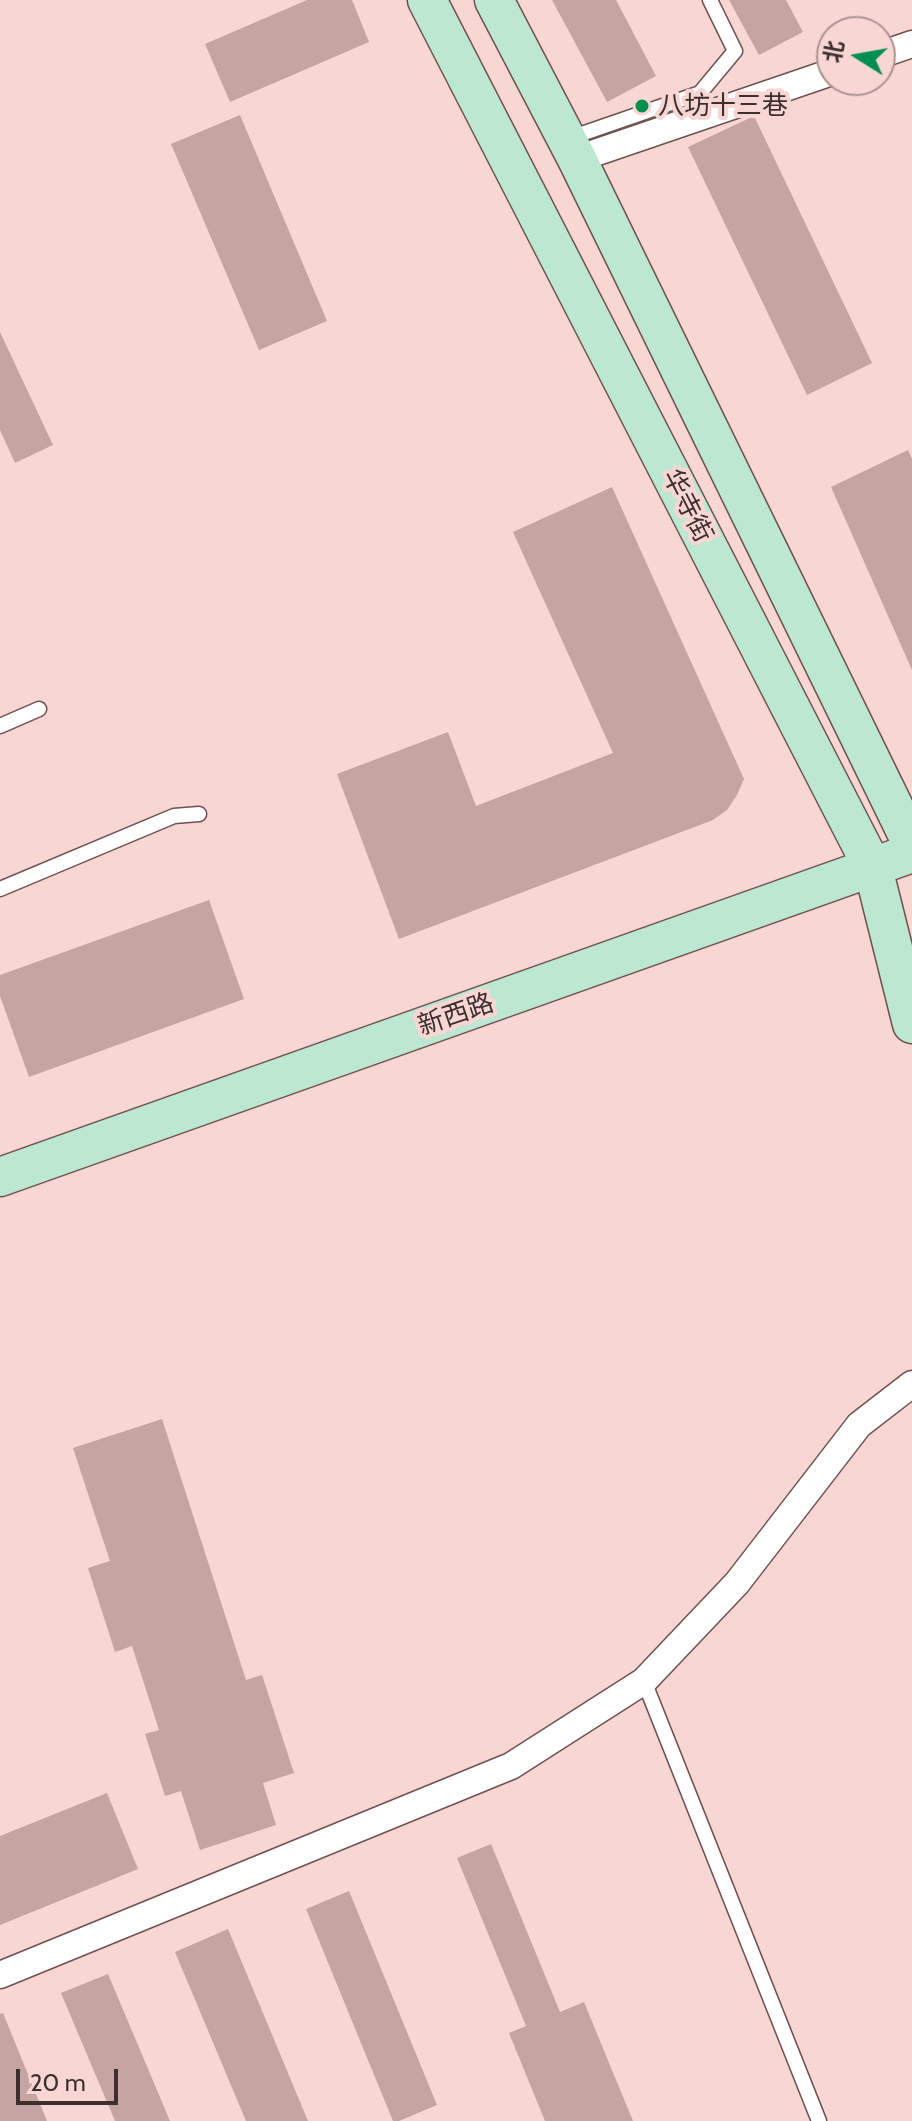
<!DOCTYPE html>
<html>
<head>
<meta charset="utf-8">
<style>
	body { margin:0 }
	#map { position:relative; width:912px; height:2121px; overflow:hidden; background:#f8d6d3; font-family:Cabin,"Noto Sans SC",sans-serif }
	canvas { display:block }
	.north { position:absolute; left:816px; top:16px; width:80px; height:80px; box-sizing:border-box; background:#f8d6d3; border:2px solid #ad9391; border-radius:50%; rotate:281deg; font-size:22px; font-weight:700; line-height:32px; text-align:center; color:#3c2f2e }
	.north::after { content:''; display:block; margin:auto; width:28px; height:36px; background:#008f4e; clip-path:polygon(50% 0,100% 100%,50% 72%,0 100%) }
	.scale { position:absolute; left:16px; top:2069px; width:102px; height:36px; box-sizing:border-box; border:4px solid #3c2f2e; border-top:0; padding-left:10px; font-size:24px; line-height:28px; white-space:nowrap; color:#3c2f2e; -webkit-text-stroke:6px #f8d6d3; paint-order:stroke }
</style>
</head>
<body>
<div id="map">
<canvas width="912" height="2121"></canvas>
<div class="north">北</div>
<div class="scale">20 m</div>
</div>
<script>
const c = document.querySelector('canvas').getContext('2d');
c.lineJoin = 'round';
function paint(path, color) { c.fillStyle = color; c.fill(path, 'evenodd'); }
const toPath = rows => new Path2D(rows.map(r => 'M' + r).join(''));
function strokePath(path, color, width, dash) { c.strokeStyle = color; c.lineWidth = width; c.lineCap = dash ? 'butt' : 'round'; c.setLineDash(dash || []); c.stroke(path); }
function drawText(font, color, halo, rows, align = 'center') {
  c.font = font + ' Cabin,"Noto Sans SC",sans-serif'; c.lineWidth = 8; c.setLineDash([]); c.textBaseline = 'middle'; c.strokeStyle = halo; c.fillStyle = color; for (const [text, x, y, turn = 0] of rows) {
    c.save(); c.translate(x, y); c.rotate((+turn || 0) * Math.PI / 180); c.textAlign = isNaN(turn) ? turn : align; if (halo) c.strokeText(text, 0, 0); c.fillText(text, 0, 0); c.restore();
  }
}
const building = toPath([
	[307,0,352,0,369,42,230,102,205,44],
	[552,0,616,0,656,76,607,102],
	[729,0,786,0,803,32,759,55],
	[240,115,327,321,259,350,171,144],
	[754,116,872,363,807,395,688,147],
	[0,332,53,445,15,463,0,430],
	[908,450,912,459,912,670,831,487],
	[612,487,744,779,737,795,727,810,713,820,399,939,337,774,448,732,476,806,613,753,513,532],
	[209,900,244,999,29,1077,0,996,0,975],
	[162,1419,246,1680,262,1675,294,1773,263,1783,276,1825,200,1850,181,1791,165,1796,145,1734,159,1730,132,1646,115,1652,88,1568,110,1561,73,1448],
	[107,1793,138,1869,0,1925,0,1836],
	[491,1844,560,2012,584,2002,633,2121,545,2121,509,2033,526,2026,457,1858],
	[349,1891,437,2105,399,2121,393,2121,306,1909],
	[228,1929,308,2121,246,2121,175,1952],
	[108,1974,170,2121,115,2121,61,1993],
	[3,2013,47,2121,0,2121,0,2014]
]);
const service = toPath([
	[567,139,700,93,735,51,710,0],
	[0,726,39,709],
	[0,889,174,816,199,814],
	[644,1681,819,2121]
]);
const minor = toPath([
	[880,55,912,44],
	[577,159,832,72],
	[0,1975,511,1766,644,1681,737,1583,859,1425,912,1384]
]);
const secondary = toPath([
	[427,0,873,868,912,1024],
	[494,0,577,159,912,844],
	[0,1177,912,853]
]);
const markers = [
	[642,106,8,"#008f4e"]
];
const poiNames = [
	["八坊十三巷",658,106]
];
const streetNames = [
	["华寺街",687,506,63],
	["新西路",456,1015,-19]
];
paint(building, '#c5a4a2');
strokePath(service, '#6e5150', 17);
strokePath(minor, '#6e5150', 29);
strokePath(secondary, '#6e5150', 41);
strokePath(service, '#fff', 14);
strokePath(minor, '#fff', 26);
strokePath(secondary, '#bce8d1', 38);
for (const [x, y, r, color] of markers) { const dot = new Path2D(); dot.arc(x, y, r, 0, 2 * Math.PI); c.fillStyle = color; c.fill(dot); strokePath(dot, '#f8d6d3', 3); }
drawText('26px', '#3c2f2e', '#f8d6d3', poiNames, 'left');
drawText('26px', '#3c2f2e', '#f8d6d3', streetNames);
</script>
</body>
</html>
